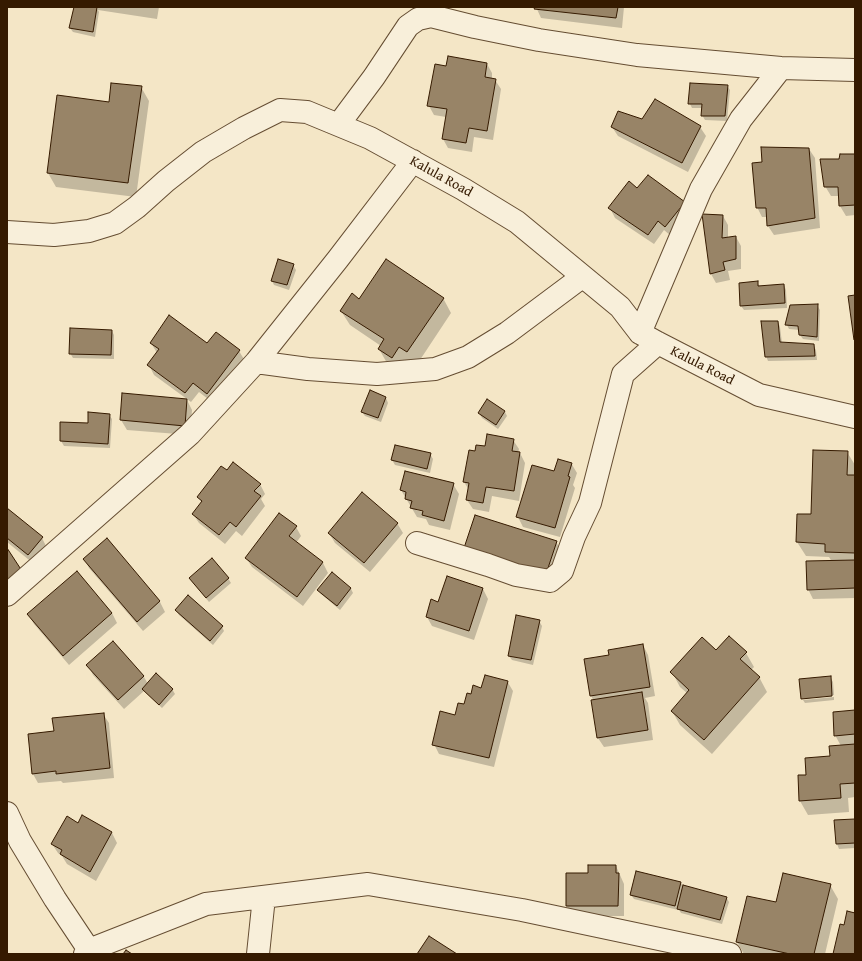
<!DOCTYPE html>
<html>
<head>
<meta charset="utf-8">
<style>
	body { margin:0 }
	#map { position:relative; width:862px; height:961px; overflow:hidden; background:#f4e6c6; font-family:"Gentium Book Plus",serif }
	canvas { display:block }
	.frame { position:absolute; inset:0; border:8px solid #351a00; pointer-events:none }
</style>
</head>
<body>
<div id="map">
<canvas width="862" height="961"></canvas>
<div class="frame"></div>
</div>
<script>
const c = document.querySelector('canvas').getContext('2d');
c.lineJoin = 'round';
function paint(path, color) { c.fillStyle = color; c.fill(path, 'evenodd'); }
const toPath = rows => new Path2D(rows.map(r => 'M' + r).join(''));
function strokePath(path, color, width, dash) { c.strokeStyle = color; c.lineWidth = width; c.lineCap = dash ? 'butt' : 'round'; c.setLineDash(dash || []); c.stroke(path); }
function drawText(font, color, halo, rows, align = 'center') {
  c.font = font + ' "Gentium Book Plus",serif'; c.lineWidth = 3; c.setLineDash([]); c.textBaseline = 'middle'; c.strokeStyle = halo; c.fillStyle = color; for (const [text, x, y, turn = 0] of rows) {
    c.save(); c.translate(x, y); c.rotate((+turn || 0) * Math.PI / 180); c.textAlign = isNaN(turn) ? turn : align; if (halo) c.strokeText(text, 0, 0); c.fillText(text, 0, 0); c.restore();
  }
}
const shadow = toPath([
	[75,7,159,7,157,19,98,10,99,12,95,37,73,32,70,28],
	[536,7,624,7,622,28,541,18],
	[487,64,492,73,492,79,495,80,501,89,493,140,474,137,472,152,448,148,443,139,446,117,434,115,429,106],
	[727,86,730,90,727,121,705,120,702,115,703,108,692,108,690,104],
	[141,87,149,101,136,197,56,187,48,173],
	[612,127,700,127,706,136,688,172,618,136],
	[809,149,815,158,820,228,774,235,768,226,767,217,762,217,757,207,763,163],
	[855,155,855,215,846,216,840,206,840,196,831,196,825,186,839,160],
	[638,190,684,203,671,236,664,230,654,244,615,218,610,208],
	[723,216,728,225,728,238,736,237,741,246,741,269,728,271,730,280,716,283,711,274],
	[293,265,296,270,289,290,274,285,272,281],
	[757,282,760,287,784,285,786,290,787,308,744,310,741,306],
	[443,298,451,313,416,366,387,363,379,349,381,346,350,325,341,311,360,300],
	[817,305,820,310,819,341,803,339,800,335,800,330,789,329,787,325],
	[778,322,780,327,782,343,813,345,816,350,817,360,768,361,766,356],
	[112,331,114,335,114,359,73,358,70,353],
	[151,343,208,345,239,351,245,361,213,403,199,392,191,402,154,375,149,365,157,353],
	[386,398,388,403,381,422,365,416,362,412],
	[187,400,192,410,190,435,127,430,121,420],
	[505,412,507,416,498,429,482,418,479,413],
	[109,415,112,419,110,448,64,446,61,441,61,423,89,424],
	[513,440,519,449,518,453,520,453,525,463,519,501,492,496,489,512,473,509,467,500,469,490,464,482,470,451,475,452,486,447],
	[847,452,855,465,855,598,813,599,808,589,832,562,829,557,806,556,797,542],
	[430,454,433,459,430,473,395,465,392,460],
	[571,463,577,473,573,485,575,488,560,537,523,527,518,517,555,473],
	[227,472,260,484,265,494,261,499,265,506,242,536,236,531,225,544,199,523,193,514,202,503,198,497],
	[453,484,459,494,450,530,429,525,426,519,417,517,401,490],
	[416,508,428,511,427,513,416,510],
	[7,510,42,538,47,548,34,564,7,542],
	[397,523,403,533,370,572,335,543,329,533],
	[296,527,301,536,296,543,323,563,328,573,303,606,252,567,246,558],
	[107,539,160,602,165,612,143,631,89,568,84,559],
	[556,542,562,552,552,583,471,557],
	[332,573,351,589,353,593,340,610,321,594,318,590],
	[228,578,231,583,209,602,190,579],
	[483,589,488,599,474,640,432,626,427,617],
	[176,610,222,627,224,631,213,645,179,615],
	[112,613,117,623,69,665,34,624,28,614],
	[539,621,542,626,533,665,512,660,509,656],
	[113,643,144,677,148,684,172,689,175,694,162,708,144,691,124,709,93,675,88,665],
	[643,645,648,655,655,696,645,698,648,703,653,740,604,747,598,738,594,701,591,696,610,655],
	[716,652,746,653,754,667,751,670,759,677,767,692,712,754,680,725,672,711,687,693,680,687,672,672],
	[830,677,833,682,834,695,803,698,803,700,800,680],
	[507,681,513,691,494,767,439,754,434,744,472,695,482,689],
	[834,697,834,700,805,703,803,700],
	[855,711,855,797,848,798,849,812,808,815,800,801,799,776,807,776,832,757,841,746,835,735],
	[103,714,109,723,114,778,63,783,61,781,38,783,33,774,55,731],
	[82,817,112,833,117,843,96,881,67,864,62,856,58,853,52,844,78,824],
	[855,820,855,848,839,849,837,844,835,821],
	[616,866,624,884,624,916,572,916,567,906,589,874],
	[681,883,684,888,726,897,729,902,722,924,681,913,678,908,678,910,634,899,631,895],
	[830,885,838,899,825,954,744,954,737,942,777,904]
]);
const building = toPath([
	[74,7,97,7,93,32,69,28,74,7],
	[535,7,618,7,616,18,534,9,535,7],
	[448,56,487,63,485,77,496,79,487,131,469,128,466,143,442,139,447,109,427,106,435,64,446,66,448,56],
	[111,83,142,86,128,183,47,173,57,95,109,102,111,83],
	[690,83,728,85,725,116,701,116,702,104,688,104,690,83],
	[655,99,701,126,682,163,611,127,618,111,642,119,655,99],
	[761,147,809,148,815,218,767,226,766,208,756,208,752,163,762,162,761,147],
	[840,154,855,154,855,205,839,206,838,187,824,187,820,159,839,159,840,154],
	[648,175,685,202,665,227,658,221,648,235,608,208,629,181,637,188,648,175],
	[702,214,723,215,722,238,736,236,736,259,723,262,725,270,710,274,702,214],
	[278,259,294,264,287,285,271,281,278,259],
	[386,259,444,298,407,352,399,347,392,358,378,349,384,339,340,311,352,293,359,299,386,259],
	[758,281,758,286,784,284,785,303,740,306,739,283,758,281],
	[855,295,855,339,854,340,848,296,855,295],
	[818,304,817,337,799,335,798,326,785,325,790,305,818,304],
	[169,315,207,343,216,332,240,350,207,394,193,383,185,393,147,365,159,349,150,343,169,315],
	[761,321,778,321,780,342,814,344,815,356,765,357,761,321],
	[70,328,112,330,111,355,69,354,70,328],
	[370,390,386,397,378,418,361,412,370,390],
	[122,393,187,399,185,426,120,420,122,393],
	[487,399,505,411,496,425,478,413,487,399],
	[88,412,110,414,108,444,60,441,60,422,88,423,88,412],
	[487,434,514,439,512,451,520,452,514,491,486,487,483,503,466,500,469,483,463,482,469,450,475,451,476,445,485,446,487,434],
	[395,445,431,453,427,469,391,460,395,445],
	[813,450,848,451,847,475,855,475,855,553,825,552,825,544,796,542,797,514,811,514,813,450],
	[558,459,572,463,568,476,570,477,555,528,516,517,532,465,554,471,558,459],
	[233,462,261,484,254,491,261,496,236,527,230,522,219,535,192,514,202,501,197,497,221,466,227,470,233,462],
	[405,471,454,483,444,521,422,515,423,511,410,508,412,501,405,499,406,492,400,490,405,471],
	[362,492,398,523,364,563,328,533,362,492],
	[7,508,43,537,28,555,7,538,7,508],
	[279,513,297,526,289,536,323,562,297,597,245,558,279,513],
	[475,515,557,541,546,574,464,548,475,515],
	[107,538,160,601,137,622,83,559,107,538],
	[7,548,24,574,7,586,7,548],
	[212,558,229,578,206,598,189,578,212,558],
	[855,560,855,588,807,590,806,561,855,560],
	[77,571,112,613,63,656,27,614,77,571],
	[332,572,351,588,337,606,317,590,332,572],
	[447,576,483,588,469,631,426,617,431,599,438,602,447,576],
	[188,595,223,626,210,641,175,610,188,595],
	[516,615,540,620,531,660,508,656,516,615],
	[729,636,747,652,740,659,760,677,704,740,671,711,689,690,670,672,702,637,716,650,729,636],
	[113,641,144,676,118,700,86,665,113,641],
	[643,644,650,687,590,696,584,659,609,655,608,650,643,644],
	[156,673,173,689,159,705,142,689,156,673],
	[485,675,508,681,489,758,432,745,440,711,455,715,458,703,464,704,467,693,471,694,473,685,481,688,485,675],
	[831,676,832,696,801,699,799,679,831,676],
	[642,692,648,730,597,738,591,700,642,692],
	[855,710,855,734,834,736,833,712,855,710],
	[104,713,110,768,56,774,56,771,32,774,28,734,54,731,52,718,104,713],
	[855,744,855,783,840,784,841,798,799,801,798,775,806,775,805,758,830,756,829,746,855,744],
	[82,815,112,832,90,872,60,854,62,850,51,844,67,816,78,823,82,815],
	[855,819,855,843,836,844,834,820,855,819],
	[588,865,616,865,616,873,619,873,618,906,566,906,566,873,588,873,588,865],
	[636,871,681,882,675,906,630,895,636,871],
	[783,873,831,884,814,954,790,954,736,942,747,896,776,902,783,873],
	[683,885,727,897,720,920,677,909,683,885],
	[847,911,855,913,855,954,833,954,840,924,844,925,847,911],
	[429,936,457,954,417,954,429,936],
	[126,950,132,954,123,954,126,950]
]);
const minor = toPath([
	[339,124,374,77,408,26,418,19,431,16,475,27,539,40,637,55,781,68,855,70],
	[7,232,54,235,89,231,115,223,137,207,166,181,203,152,244,128,280,110,307,112,370,138,463,189,517,222,620,307,640,333,658,343,759,395,855,417],
	[640,333,701,189,741,119,781,68],
	[256,362,308,369,377,374,435,369,468,357,507,333,582,277],
	[417,543,488,565,516,575,550,581,562,571,574,537,590,503,623,374,658,343],
	[7,595,190,434,256,362,338,259,413,161],
	[7,813,20,841,55,899,89,950],
	[85,954,89,950,206,904,368,884,522,910,730,954],
	[258,954,264,897]
]);
const streetNames = [
	["Kalula Road",441,177,29],
	["Kalula Road",702,366,27]
];
paint(shadow, '#0003');
paint(building, '#988467');
strokePath(building, '#351a00', 1);
strokePath(minor, '#654d32', 24);
strokePath(minor, '#f8efda', 22);
drawText('14px', '#351a00', '#f8efda', streetNames);
</script>
</body>
</html>
